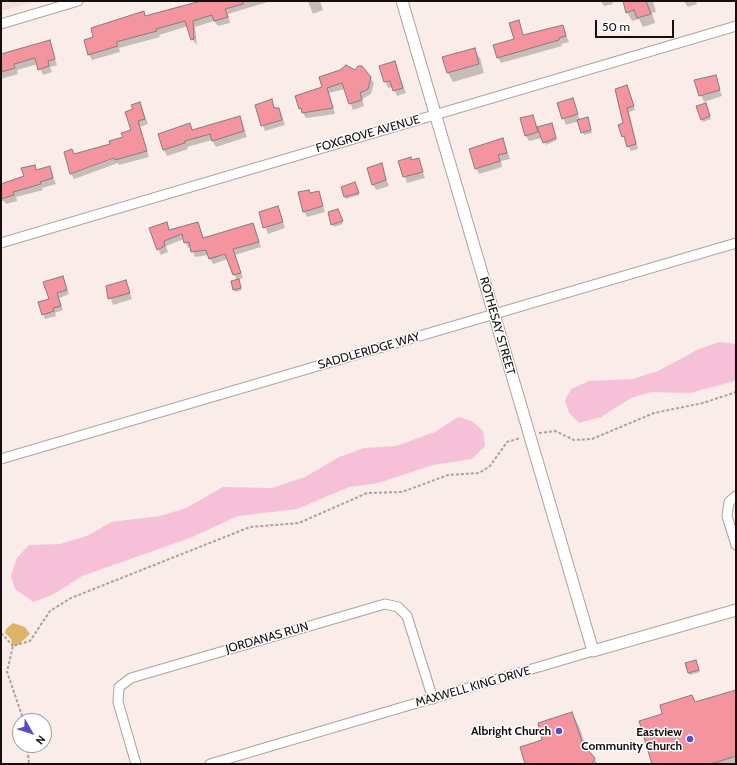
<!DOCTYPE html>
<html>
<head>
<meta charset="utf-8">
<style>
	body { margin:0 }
	#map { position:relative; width:737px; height:765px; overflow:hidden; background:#faece8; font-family:Cabin,sans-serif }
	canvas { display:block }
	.frame { position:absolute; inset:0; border:2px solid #140f0e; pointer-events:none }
	.north { position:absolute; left:12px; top:713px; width:40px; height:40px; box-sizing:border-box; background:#fff; border:1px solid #a19f9f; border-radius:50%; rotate:129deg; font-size:11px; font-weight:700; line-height:16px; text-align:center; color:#140f0e }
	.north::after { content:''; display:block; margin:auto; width:14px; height:18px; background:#554ec6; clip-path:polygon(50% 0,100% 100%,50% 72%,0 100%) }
	.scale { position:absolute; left:595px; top:20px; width:79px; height:18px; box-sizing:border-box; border:2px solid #140f0e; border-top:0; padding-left:5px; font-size:12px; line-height:14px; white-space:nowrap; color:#140f0e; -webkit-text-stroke:3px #fff; paint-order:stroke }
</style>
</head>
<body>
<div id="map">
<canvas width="737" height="765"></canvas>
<div class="frame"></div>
<div class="north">N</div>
<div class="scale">50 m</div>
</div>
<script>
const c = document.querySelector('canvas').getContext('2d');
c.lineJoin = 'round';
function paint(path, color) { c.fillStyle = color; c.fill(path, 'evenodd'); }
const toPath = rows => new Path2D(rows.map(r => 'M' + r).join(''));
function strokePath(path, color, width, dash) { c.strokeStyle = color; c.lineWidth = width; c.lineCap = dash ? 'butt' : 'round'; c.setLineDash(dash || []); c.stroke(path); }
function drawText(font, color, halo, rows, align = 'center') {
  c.font = font + ' Cabin,sans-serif'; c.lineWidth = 3; c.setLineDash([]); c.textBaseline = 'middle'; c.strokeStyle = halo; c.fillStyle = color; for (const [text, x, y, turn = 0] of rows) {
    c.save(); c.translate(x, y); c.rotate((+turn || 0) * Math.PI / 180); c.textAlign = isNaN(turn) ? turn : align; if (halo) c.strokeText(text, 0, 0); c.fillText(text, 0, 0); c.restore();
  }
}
const built = toPath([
	[1,1,36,1,1,11]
]);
const green = toPath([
	[13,623,25,627,30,634,18,645,12,645,11,639,5,633,6,629]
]);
const water = toPath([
	[719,342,736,344,736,380,731,382,690,393,651,392,631,398,601,417,579,423,569,413,565,400,571,389,589,381,633,379,658,371,699,349],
	[458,417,472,421,483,431,485,446,472,459,433,465,378,483,349,487,297,509,238,516,190,538,82,576,54,594,33,602,15,589,11,576,17,558,29,545,60,544,89,535,111,522,160,516,186,508,223,487,272,488,305,477,339,457,364,448,396,446,435,432]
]);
const shadow = toPath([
	[200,1,271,1,228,14,230,23,218,26,214,21,195,27,197,45,192,39,188,26,159,35,160,37,119,48,120,52,92,60,89,54,95,38,92,28,143,12,146,17,180,6,181,8],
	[308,1,320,1,323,10,313,14],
	[601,1,612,1,613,4,604,6],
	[624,1,653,1,656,12,652,13,655,23,643,27,639,19,632,21,627,12],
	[684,1,696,1,697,4,688,7],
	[518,21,524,36,562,26,569,42,561,44,562,46,501,63,498,58,515,40],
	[49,41,57,65,50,67,52,72,43,75,38,64,17,70,18,74,1,79,1,55],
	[474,49,480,58,484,73,453,82,448,73,444,58],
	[394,62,406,93,397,96,393,87,388,88,380,67],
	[715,76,722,96,704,102,695,81],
	[320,78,370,78,374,83,371,94,362,99,364,106,353,110,345,89,329,93,335,114,306,118,300,108,323,88],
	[627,86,635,110,629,112,638,149,631,151,626,140,623,136],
	[572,99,580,120,589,121,592,133,584,135,579,121,566,125,558,103],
	[272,101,276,110,279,109,282,115,285,125,265,131,256,106],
	[140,103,148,124,140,127,149,157,119,165,118,163,74,179,71,174,119,157,74,155,111,145,124,138,132,131,134,110],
	[707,107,711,119,703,122,702,119],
	[532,116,538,128,552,124,557,140,546,145,542,138,529,141,526,136],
	[240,117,247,137,216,147,212,140,187,147,188,149,167,156,164,150,160,135,190,125,193,131],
	[503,139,510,159,501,161,502,167,479,174,476,168],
	[410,158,412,161,418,159,425,178,407,183,400,161],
	[381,165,389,186,376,190,373,184],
	[34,166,37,171,49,168,56,184,42,188,43,190,16,197,17,201,6,204,4,201,1,201,1,185,25,177],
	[356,185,359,195,346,199,345,197],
	[318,192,325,212,307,217,304,211],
	[278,207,285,228,268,234,260,213],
	[330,213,339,213,343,224,334,227],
	[198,223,204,239,253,224,261,247,235,255,243,278,238,280,242,290,236,292,234,290,237,281,228,259,213,264,208,255,195,257,191,247,188,248,184,239,166,246,168,252,161,255,158,249,167,224,170,231],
	[63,277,69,294,59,298,63,310,55,313,56,316,45,319,39,303,51,299],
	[125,281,132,299,113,305,107,287],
	[696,661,700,672,690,675,688,673],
	[736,691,736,764,653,764,664,715,692,696,696,703],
	[572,713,579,726,587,750,598,764,526,764,543,741]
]);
const building = toPath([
	[201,1,243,1,243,4,225,9,228,17,214,21,212,15,193,21,194,39,191,40,185,21,156,29,157,31,116,42,118,46,88,55,84,40,93,37,91,28,144,11,145,16,201,1],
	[623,1,646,1,651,14,637,18,634,10,626,13,623,1],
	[519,20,523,35,563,25,566,36,559,38,559,40,497,58,493,45,514,39,509,23,519,20],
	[50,40,55,59,48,61,49,66,38,70,35,58,14,64,15,68,1,72,1,54,50,40],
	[475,48,479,64,447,73,442,57,475,48],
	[395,61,403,88,393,91,390,81,384,82,379,66,395,61],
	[346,65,355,70,358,66,362,66,371,77,368,89,360,93,362,100,349,104,342,83,327,88,333,108,302,113,301,108,299,109,295,96,322,87,319,77,340,70,346,65],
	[716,75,720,90,699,96,694,80,716,75],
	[627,85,634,106,627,108,636,144,627,147,624,136,622,137,618,125,623,123,615,89,627,85],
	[573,98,578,114,562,119,557,103,573,98],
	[272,99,274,108,279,108,282,120,261,126,255,105,272,99],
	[140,102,145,119,138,121,147,151,115,160,114,158,70,174,64,152,72,149,74,154,110,144,109,141,123,137,121,133,131,130,125,112,133,109,131,105,140,102],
	[706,103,710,116,701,120,696,106,706,103],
	[533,115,538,132,525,136,520,118,533,115],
	[240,116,244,131,212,141,210,134,185,141,185,143,163,150,158,134,190,123,192,130,240,116],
	[588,117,591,130,581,133,577,120,588,117],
	[552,123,556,138,543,143,537,127,552,123],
	[503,138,507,153,498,155,500,161,475,169,469,149,503,138],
	[411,157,411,160,419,158,423,172,403,177,398,161,411,157],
	[382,163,386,180,372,185,367,168,382,163],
	[35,165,36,170,50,166,53,178,40,182,41,184,13,192,14,195,1,199,1,184,24,176,21,168,35,165],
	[355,182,359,193,344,197,341,187,355,182],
	[309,190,310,193,319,191,323,206,303,212,298,192,309,190],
	[278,206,283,222,263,228,259,212,278,206],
	[338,209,343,221,331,225,328,212,338,209],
	[167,222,169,230,198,222,203,238,253,223,259,242,233,249,241,273,233,275,225,254,209,259,206,250,191,252,189,242,184,243,182,234,164,241,165,246,157,250,149,228,167,222],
	[63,276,67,290,57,293,61,306,53,308,54,311,42,315,38,302,49,299,43,282,63,276],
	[239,279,241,288,233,290,231,281,239,279],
	[126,280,130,293,108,299,106,286,126,280],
	[696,660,699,670,688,673,685,663,696,660],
	[736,690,736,756,711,764,652,764,639,721,662,714,660,705,692,695,695,702,736,690],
	[572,712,583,744,595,758,592,764,525,764,520,747,542,740,538,723,572,712]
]);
const path = toPath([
	[539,433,555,431,574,440,592,439,654,413,703,403,736,392],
	[1,633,13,646],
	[24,721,7,672,13,646,30,641,50,611,71,598,250,527,299,523,367,493,402,492,448,475,479,473,490,466,507,442,520,438],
	[27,745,29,764]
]);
const minor = toPath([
	[1,24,78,1],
	[1,243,736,26],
	[1,459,736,243],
	[736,496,729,502,727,516,736,545],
	[136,764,118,702,119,687,131,678,385,604,398,607,407,616,433,699],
	[210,764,593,651]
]);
const tertiary = toPath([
	[402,1,593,651,736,610]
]);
const markers = [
	[559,731,4,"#554ec6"],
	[690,739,4,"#554ec6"]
];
const streetNames = [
	["FOXGROVE AVENUE",368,134,-16],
	["ROTHESAY STREET",497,326,74],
	["SADDLERIDGE WAY",369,351,-16],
	["JORDANAS RUN",267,638,-16],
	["MAXWELL KING DRIVE",473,687,-16]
];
const poiNames = [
	["Albright Church",551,731],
	["Eastview",682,732],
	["Community Church",682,746]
];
paint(built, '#f3ddd7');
paint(green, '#deb568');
paint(water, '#f6c0d9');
paint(shadow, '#0003');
paint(building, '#f4949f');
strokePath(building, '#887a7b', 1);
strokePath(minor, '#aea19e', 11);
strokePath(tertiary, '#aea19e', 13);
strokePath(path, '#aca19e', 2, [3, 2]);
strokePath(minor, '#fff', 9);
strokePath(tertiary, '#fff', 11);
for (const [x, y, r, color] of markers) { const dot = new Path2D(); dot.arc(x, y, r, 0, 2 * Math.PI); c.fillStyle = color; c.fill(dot); strokePath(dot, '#fff', 1.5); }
drawText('12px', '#140f0e', '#fff', streetNames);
drawText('bold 12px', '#140f0e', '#fff', poiNames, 'right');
</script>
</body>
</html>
